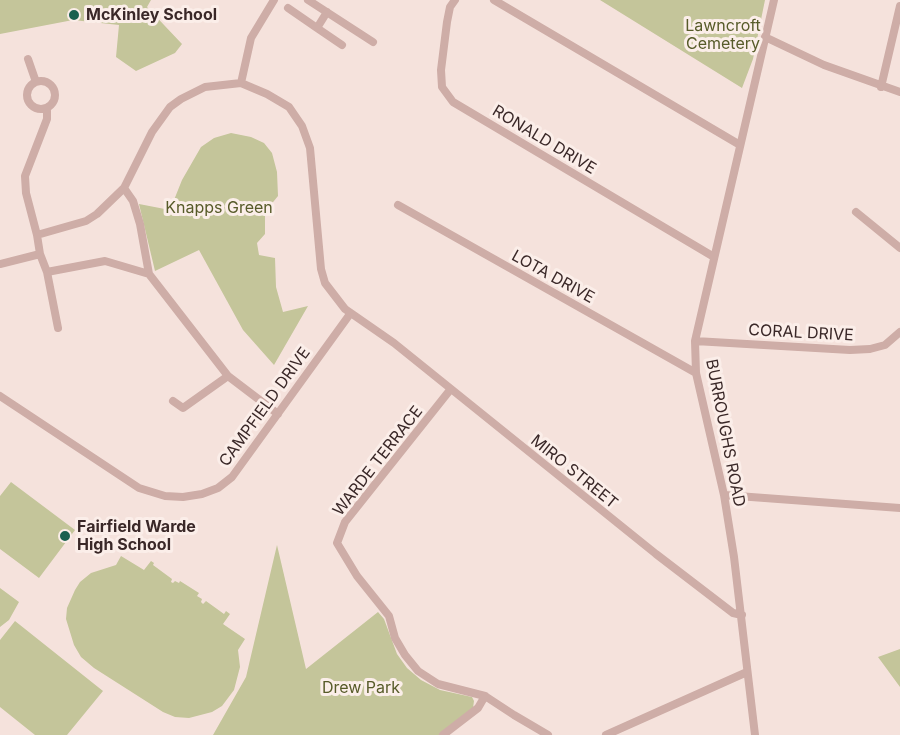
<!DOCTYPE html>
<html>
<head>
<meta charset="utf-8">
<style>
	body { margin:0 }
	canvas { display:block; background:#f5e2dc }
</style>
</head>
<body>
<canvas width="900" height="735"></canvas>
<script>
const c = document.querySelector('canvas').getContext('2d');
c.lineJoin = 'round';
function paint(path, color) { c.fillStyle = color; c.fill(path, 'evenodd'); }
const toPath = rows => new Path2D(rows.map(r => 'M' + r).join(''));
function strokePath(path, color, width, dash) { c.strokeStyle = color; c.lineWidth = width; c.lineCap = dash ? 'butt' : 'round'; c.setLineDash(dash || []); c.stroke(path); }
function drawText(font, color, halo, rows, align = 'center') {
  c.font = font + ' Inter,sans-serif'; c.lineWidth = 6; c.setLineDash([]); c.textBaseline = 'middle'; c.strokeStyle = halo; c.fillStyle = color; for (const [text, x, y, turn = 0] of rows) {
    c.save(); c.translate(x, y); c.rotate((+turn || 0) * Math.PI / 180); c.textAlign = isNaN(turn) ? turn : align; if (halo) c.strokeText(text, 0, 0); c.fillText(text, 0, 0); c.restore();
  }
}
const green = toPath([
	[0,0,151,0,147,7,182,44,175,53,136,71,116,57,119,25,73,20,0,34],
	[600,0,765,0,753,59,742,88],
	[231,133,251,137,264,143,272,153,277,172,278,196,265,212,265,234,257,243,259,255,275,258,276,287,283,312,308,306,274,365,243,330,199,250,155,271,139,204,170,210,182,180,201,147,214,138],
	[11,482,75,530,39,578,0,549,0,496],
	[277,545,306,669,378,612,384,619,397,654,407,668,421,680,440,690,472,697,474,701,473,708,439,735,213,735,246,677],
	[121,556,144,570,151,561,154,563,153,565,172,579,171,582,173,583,175,581,179,583,180,581,199,593,197,596,202,599,201,602,203,604,206,601,224,614,226,611,230,614,223,624,245,639,238,650,240,667,234,690,222,706,212,712,189,718,175,717,163,712,94,668,81,657,74,645,66,619,67,608,75,590,80,582,91,573,116,565],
	[0,588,19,602,9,620,0,627],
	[15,621,103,691,67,735,35,735,0,707,0,640],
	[900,649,900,687,878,657]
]);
const minor = toPath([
	[308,0,373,42],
	[455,0,450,7,447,22,441,70,442,87,453,102,714,257],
	[494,0,740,145],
	[288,8,317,28,327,12],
	[317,28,342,45],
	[765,37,824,65,900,92],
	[28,59,36,82],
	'27 95a14 14 0 1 1 28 0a14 14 0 1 1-28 0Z',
	[241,83,251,38,274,0],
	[881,87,900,6],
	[47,108,47,119,25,176,26,193,37,235,40,254,47,272,58,328],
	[124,188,133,201,140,224,149,274],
	[398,205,696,373],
	[856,212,900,248],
	[37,235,86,221,97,214,124,188,152,132,170,107,181,99,205,87,241,83,267,94,289,107,302,126,310,148,321,269,325,283,345,309,394,343,656,554,733,613,742,615],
	[0,264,40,254],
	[47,272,105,261,149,274,228,376,278,414],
	[695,341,850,350,870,349,885,345,900,332],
	[450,390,345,522,337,543,357,576,389,616,395,638,405,655,418,671,438,684,485,696],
	[0,396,139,488,165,496,183,497,202,494,218,488,232,477,350,314],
	[173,401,183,408,228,376],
	[724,495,900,508],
	[443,735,478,708,485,696,514,715,548,735],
	[606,735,747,672],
	[755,735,734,557,724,495,696,373,695,341,774,0]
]);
const markers = [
	[74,15,6,"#19604f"],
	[65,536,6,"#19604f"]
];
const poiNames = [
	["McKinley School",86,15],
	["Fairfield Warde",77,527],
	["High School",77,545]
];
const parkNames = [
	["Lawncroft",723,26],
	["Cemetery",723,44],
	["Knapps Green",219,208],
	["Drew Park",361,688]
];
const streetNames = [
	["RONALD DRIVE",544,140,31],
	["LOTA DRIVE",553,277,29],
	["CORAL DRIVE",801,333,3],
	["CAMPFIELD DRIVE",265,407,-54],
	["BURROUGHS ROAD",725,433,79],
	["WARDE TERRACE",378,461,-52],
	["MIRO STREET",574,472,39]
];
paint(green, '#c4c59a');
strokePath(minor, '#ceada7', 8);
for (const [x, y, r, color] of markers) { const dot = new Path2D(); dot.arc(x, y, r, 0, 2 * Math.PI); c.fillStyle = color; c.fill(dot); strokePath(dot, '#fbeee9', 2); }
drawText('bold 16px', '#3a2828', '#fbeee9', poiNames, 'left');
drawText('16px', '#575b29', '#fbeee9', parkNames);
drawText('16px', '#3a2828', '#fbeee9', streetNames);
</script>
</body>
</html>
